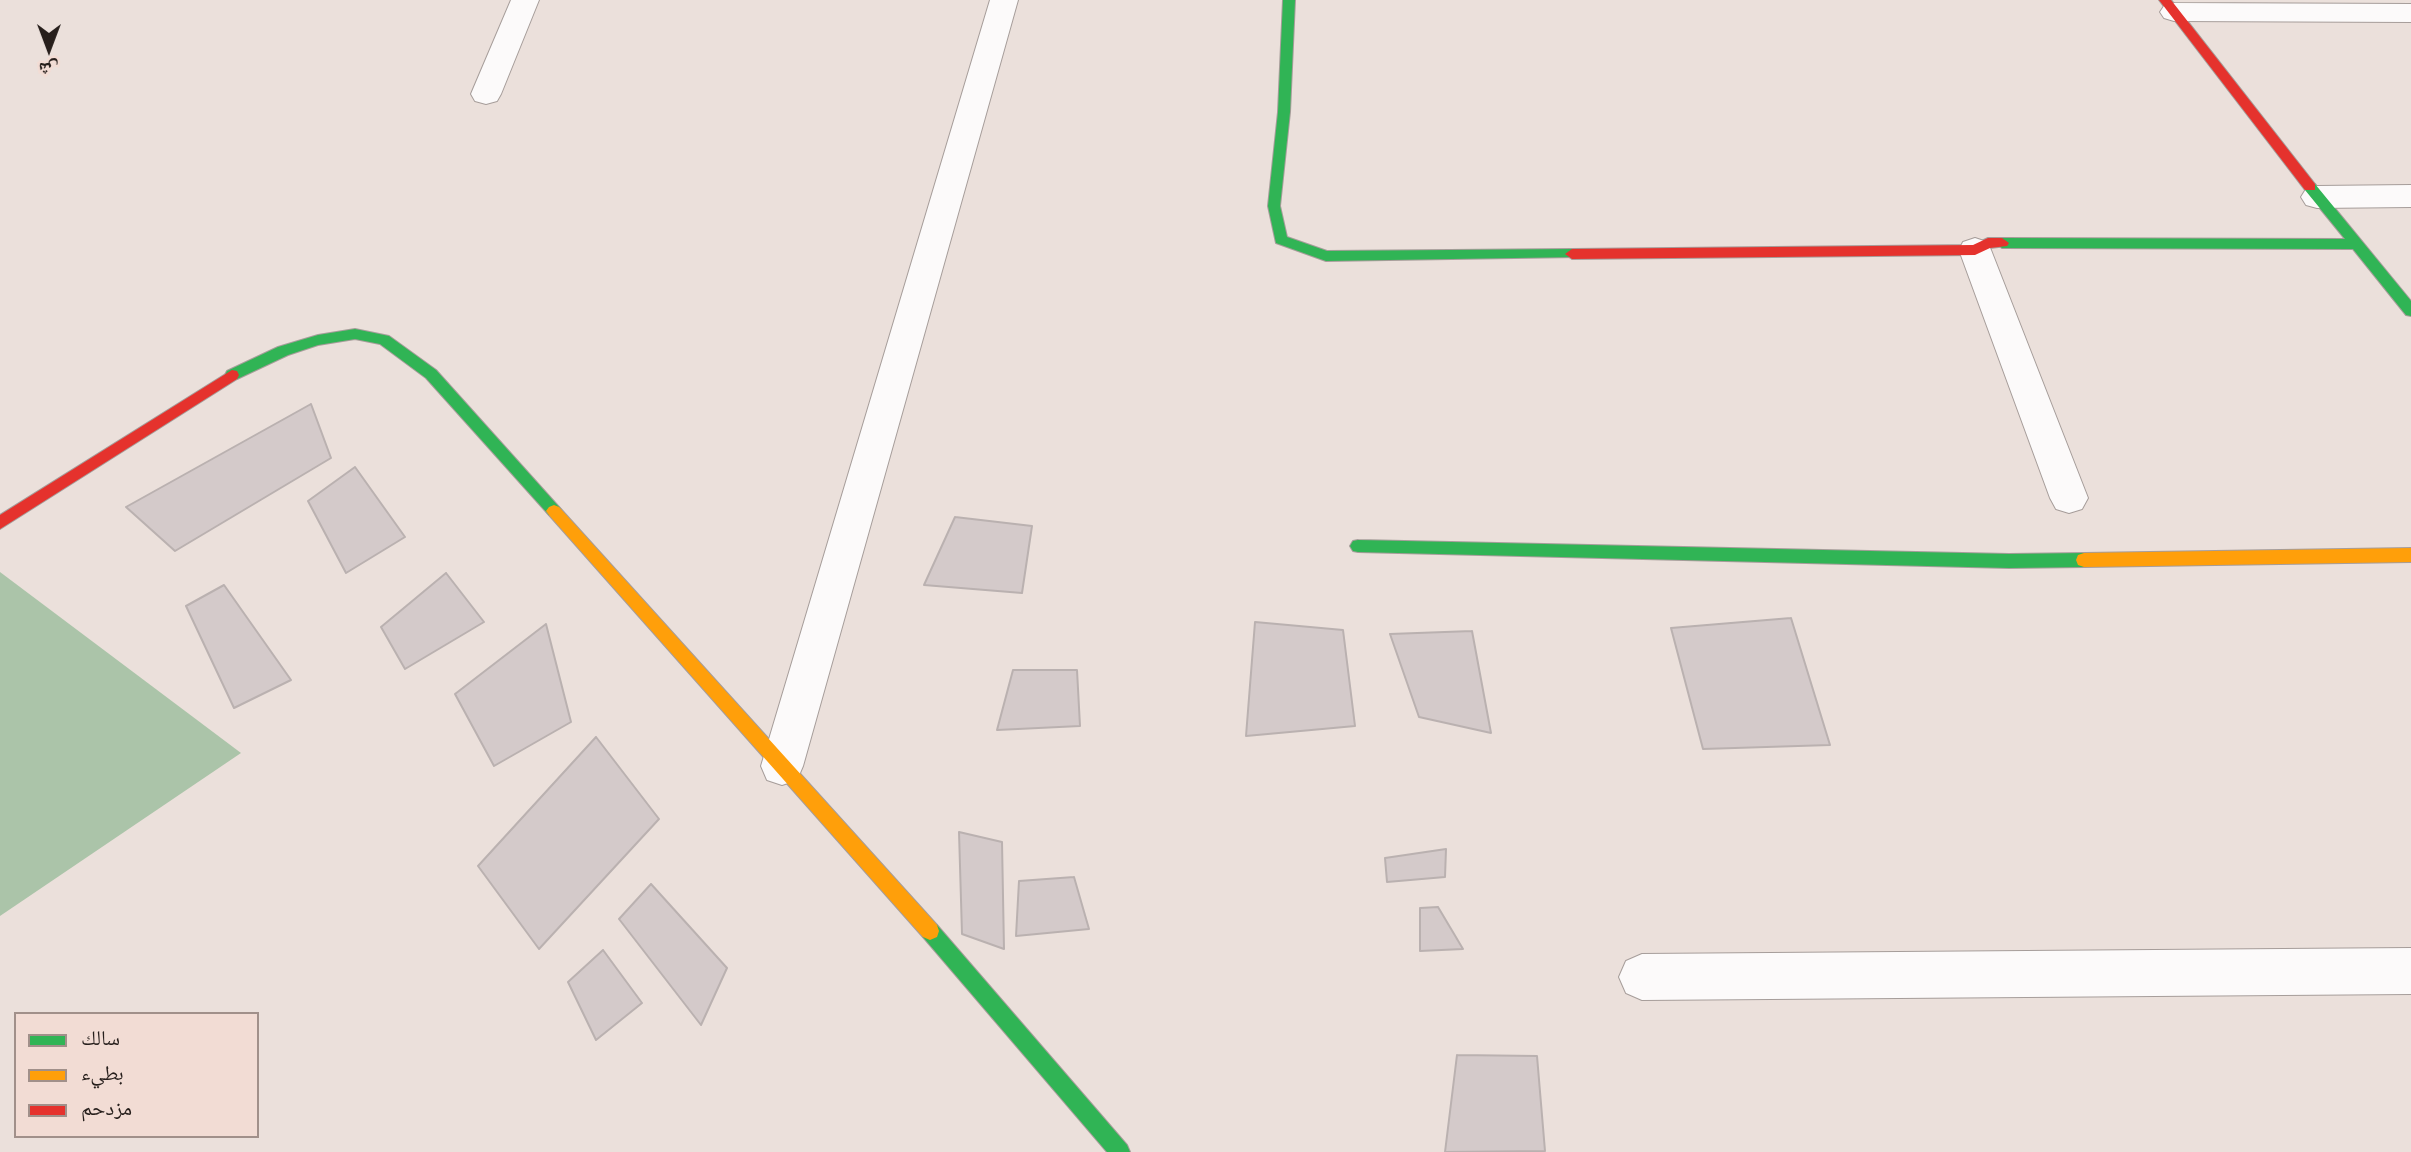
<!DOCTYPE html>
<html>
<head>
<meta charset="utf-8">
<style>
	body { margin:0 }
	#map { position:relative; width:2411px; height:1152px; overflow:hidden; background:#ebe0db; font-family:"PT Sans Narrow","Noto Naskh Arabic",sans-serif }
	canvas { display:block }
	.legend { position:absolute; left:14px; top:1012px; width:245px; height:126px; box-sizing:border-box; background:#f2dcd4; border:2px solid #a1908a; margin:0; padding:9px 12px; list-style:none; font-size:21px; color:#271f1c }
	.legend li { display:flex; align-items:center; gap:14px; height:35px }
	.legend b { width:35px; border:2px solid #a1908a }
	.north { position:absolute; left:14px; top:14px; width:70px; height:70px; -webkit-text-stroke:5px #f2dcd4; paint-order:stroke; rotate:180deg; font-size:19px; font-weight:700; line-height:28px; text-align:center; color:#271f1c }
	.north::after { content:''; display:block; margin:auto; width:24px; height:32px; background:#271f1c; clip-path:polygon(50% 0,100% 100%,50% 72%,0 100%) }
</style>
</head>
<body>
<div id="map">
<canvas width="2411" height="1152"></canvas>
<ul class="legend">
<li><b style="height:9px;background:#30b455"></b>سالك</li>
<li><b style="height:9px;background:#ff9f0a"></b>بطيء</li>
<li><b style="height:9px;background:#e5322d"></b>مزدحم</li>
</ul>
<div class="north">ش</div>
</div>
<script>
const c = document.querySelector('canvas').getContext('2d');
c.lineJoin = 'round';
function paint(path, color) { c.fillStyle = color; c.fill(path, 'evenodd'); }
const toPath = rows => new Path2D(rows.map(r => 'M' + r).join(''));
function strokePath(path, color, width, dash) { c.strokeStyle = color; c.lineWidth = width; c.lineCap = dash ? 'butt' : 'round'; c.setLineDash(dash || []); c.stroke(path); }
const forest = toPath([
	[0,572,241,753,0,916]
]);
const building = toPath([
	[311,404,331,458,175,551,126,507,311,404],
	[355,467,405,537,346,573,308,501,355,467],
	[955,517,1032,526,1022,593,924,585,955,517],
	[446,573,484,622,405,669,381,627,446,573],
	[224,585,291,680,234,708,186,606,224,585],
	[1791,618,1830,745,1703,749,1671,628,1791,618],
	[1255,622,1343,630,1355,726,1246,736,1255,622],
	[546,624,571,722,494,766,455,694,546,624],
	[1472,631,1491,733,1419,717,1390,634,1472,631],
	[1013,670,1077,670,1080,726,997,730,1013,670],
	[596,737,659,819,539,949,478,866,596,737],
	[959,832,1002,842,1004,949,962,934,959,832],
	[1446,849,1445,877,1387,882,1385,858,1446,849],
	[1074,877,1089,929,1016,936,1019,881,1074,877],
	[651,884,727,968,701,1025,619,919,651,884],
	[1438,907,1463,949,1420,951,1420,908,1438,907],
	[603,950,642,1003,596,1040,568,982,603,950],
	[1457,1055,1537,1056,1545,1151,1445,1152,1457,1055]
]);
const street = toPath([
	[511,0,539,0,501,94,497,101,486,104,475,101,471,94,511,0],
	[990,0,1018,0,803,766,797,780,782,785,767,780,761,766,990,0],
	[2174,3,2411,4,2411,22,2174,21,2164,18,2160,12,2164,6,2174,3],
	[2411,185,2411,207,2317,208,2306,205,2301,197,2306,189,2317,186,2411,185],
	[1975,238,1987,242,1991,250,2088,498,2082,509,2069,513,2056,509,2050,498,1959,250,1963,242,1975,238],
	[2411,948,2411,994,1642,1000,1626,993,1619,977,1626,961,1642,954,2411,948]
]);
const fast = toPath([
	[1283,0,1295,0,1290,112,1280,206,1287,237,1327,251,1572,249,1579,254,1577,257,1326,261,1276,243,1268,206,1278,112,1283,0],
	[2310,183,2315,184,2411,301,2411,316,2406,315,2353,249,2002,248,1995,243,2002,238,2345,239,2305,190,2305,184,2310,183],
	[355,329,389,336,436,370,559,507,562,511,559,515,549,515,426,378,380,344,355,339,318,345,288,355,237,379,227,379,225,375,227,371,278,347,318,335,355,329],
	[1358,540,2009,554,2084,553,2090,555,2092,560,2090,565,2084,567,2009,568,1358,552,1353,551,1350,546,1353,541,1358,540],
	[930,922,937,925,1127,1145,1130,1152,1107,1152,923,937,921,931,923,925,930,922]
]);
const slow = toPath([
	[554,505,559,507,937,925,939,931,937,937,930,940,923,937,549,515,546,511,549,507,554,505],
	[2411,548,2411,562,2084,567,2078,565,2076,560,2078,555,2084,553,2411,548]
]);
const jam = toPath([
	[2159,0,2171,0,2315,184,2315,190,2305,190,2159,0],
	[1988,238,2002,238,2009,243,2007,246,1990,248,1975,255,1572,259,1565,254,1572,249,1973,245,1988,238],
	[232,370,237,371,239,375,237,379,0,529,0,515,232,370]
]);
paint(forest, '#abc4a9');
paint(building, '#d4caca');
strokePath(building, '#bab1b0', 2);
strokePath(street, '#a69d9a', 2);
strokePath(fast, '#a69d9a', 2);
strokePath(slow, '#a69d9a', 2);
strokePath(jam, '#a69d9a', 2);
paint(street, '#fcfafa');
paint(fast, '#30b455');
paint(slow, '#ff9f0a');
paint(jam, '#e5322d');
</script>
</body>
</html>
